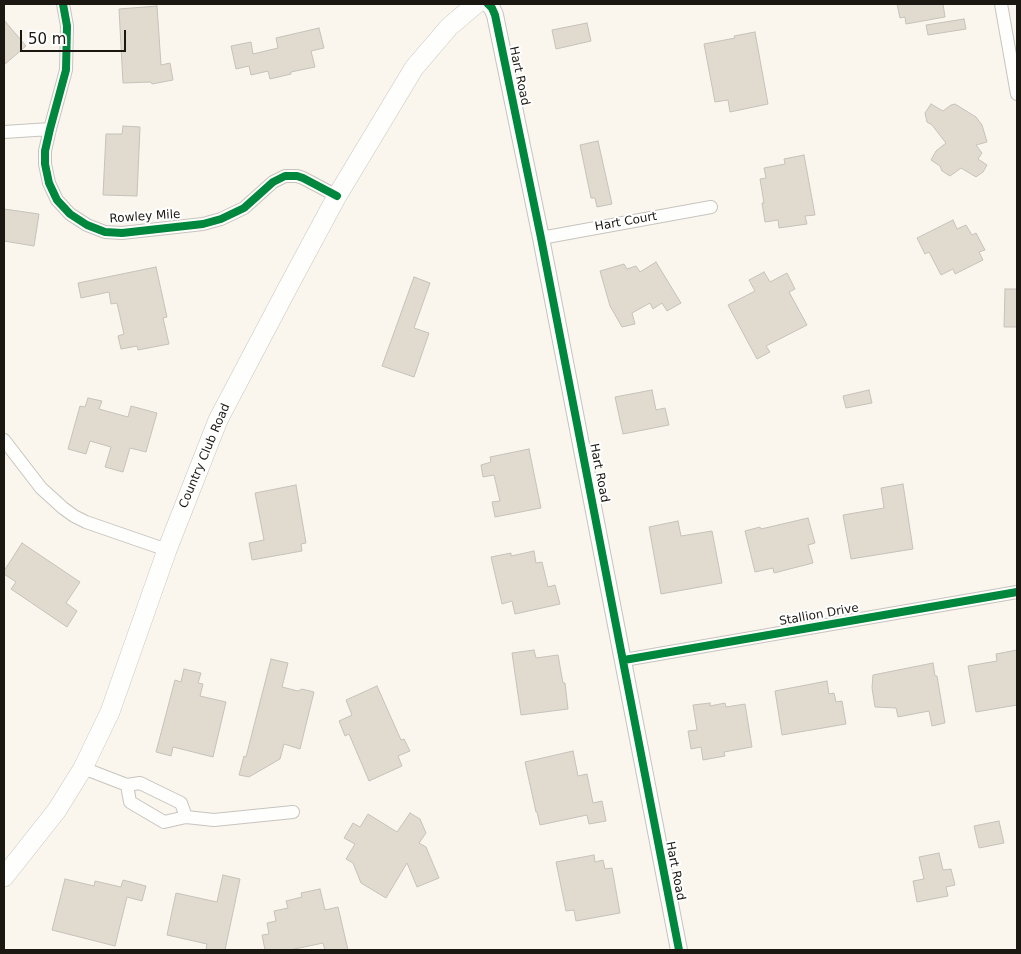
<!DOCTYPE html>
<style>
body{margin:0}
#map{position:relative;width:1021px;height:954px;overflow:hidden;background:#faf6ee;font-family:"DejaVu Sans",sans-serif}
canvas{display:block}
.frame{position:absolute;inset:0;border:5px solid #1b1812;pointer-events:none}
.scale{position:absolute;left:20px;top:30px;width:106px;height:22px;box-sizing:border-box;border:2px solid #1b1812;border-top:0;padding-left:6px;font-size:15px;line-height:18px;white-space:nowrap;color:#1b1812;-webkit-text-stroke:4px #fff;paint-order:stroke}
</style>
<div id="map">
<canvas width="1021" height="954"></canvas>
<div class="frame"></div>
<div class="scale">50 m</div>
</div>
<script>
const ctx = document.querySelector('canvas').getContext('2d');
ctx.lineJoin = 'round';
function paint(path, color) { ctx.fillStyle = color; ctx.fill(path, 'evenodd'); }
const toPath = rows => new Path2D(rows.map(r => 'M' + r).join(''));
function strokePath(path, color, width, dash) { ctx.strokeStyle = color; ctx.lineWidth = width; ctx.lineCap = dash ? 'butt' : 'round'; ctx.setLineDash(dash || []); ctx.stroke(path); }
function write(font, color, halo, rows, align = 'center') {
  ctx.font = font + ' "DejaVu Sans",sans-serif'; ctx.lineWidth = 4; ctx.setLineDash([]); ctx.textBaseline = 'middle'; ctx.strokeStyle = halo; ctx.fillStyle = color; for (const [text, x, y, turn = 0] of rows) {
    ctx.save(); ctx.translate(x, y); ctx.rotate((+turn || 0) * Math.PI / 180); ctx.textAlign = isNaN(turn) ? turn : align; if (halo) ctx.strokeText(text, 0, 0); ctx.fillText(text, 0, 0); ctx.restore();
  }
}
const building = toPath([
 [897,4,943,4,945,17,906,24,905,17,900,18,897,4],
 [157,6,161,65,170,63,173,80,152,84,151,82,123,83,119,9,157,6],
 [964,19,966,29,928,35,926,25,964,19],
 [4,20,26,46,4,65,4,20],
 [587,23,591,41,556,49,552,30,587,23],
 [319,28,324,48,311,51,315,67,291,72,291,74,270,79,268,71,251,75,249,66,236,69,231,46,251,42,253,54,278,48,276,38,319,28],
 [755,32,768,104,730,112,728,100,715,102,704,44,735,38,734,36,755,32],
 [931,104,943,111,951,105,955,104,976,117,982,125,987,142,976,145,982,153,978,159,987,165,983,172,976,177,961,168,950,176,942,171,940,166,931,160,936,151,946,143,932,125,927,122,925,113,931,104],
 [123,126,140,127,137,196,103,195,106,134,122,134,123,126],
 [598,141,612,204,597,207,595,198,591,198,580,145,598,141],
 [804,155,815,215,805,216,807,224,779,228,778,220,765,222,762,203,764,203,760,179,766,178,764,168,785,164,784,159,804,155],
 [4,209,39,214,34,246,4,241,4,209],
 [953,220,957,229,966,225,972,235,976,233,985,250,979,252,983,260,955,274,953,269,941,275,929,252,925,254,917,238,953,220],
 [656,262,681,303,667,311,662,303,653,309,650,303,632,313,635,324,622,327,610,306,600,271,624,264,627,269,636,266,640,272,656,262],
 [156,267,167,317,163,318,169,344,138,350,137,346,121,349,118,336,124,334,117,303,111,304,109,292,81,298,78,283,156,267],
 [764,272,770,282,787,273,795,289,789,292,807,325,766,346,770,352,757,359,728,305,755,291,749,280,764,272],
 [414,277,430,283,414,328,429,333,414,377,382,366,414,277],
 [1005,289,1017,289,1017,327,1004,327,1005,289],
 [652,390,656,410,665,408,669,425,623,434,615,397,652,390],
 [869,390,872,403,846,408,843,396,869,390],
 [88,398,102,401,99,409,128,417,131,406,157,413,146,452,130,448,123,472,105,467,111,447,90,441,86,454,68,449,80,406,85,407,88,398],
 [529,449,541,508,495,517,492,502,500,501,494,475,483,477,481,465,491,462,490,457,529,449],
 [903,484,913,549,851,559,843,515,884,508,881,488,903,484],
 [296,485,306,543,301,544,302,551,252,560,249,543,264,540,255,493,296,485],
 [808,518,815,543,808,545,813,563,774,573,773,568,755,572,745,531,760,527,761,529,808,518],
 [678,521,681,536,712,531,722,583,661,594,649,527,678,521],
 [22,543,80,582,66,603,77,611,67,627,11,589,16,582,4,574,4,571,22,543],
 [534,551,536,563,542,562,548,587,555,585,560,604,515,614,512,601,502,604,491,557,511,553,511,556,534,551],
 [534,650,536,658,558,655,563,683,565,683,568,709,521,715,512,653,534,650],
 [1017,650,1017,705,976,712,968,666,997,661,996,654,1017,650],
 [271,659,288,663,282,687,298,691,302,689,314,692,300,749,284,744,280,759,249,777,239,775,244,756,246,757,271,659],
 [933,663,935,676,937,676,945,723,932,726,929,711,898,717,896,708,875,707,872,688,873,675,933,663],
 [184,669,201,673,198,683,203,684,200,696,226,702,213,757,173,747,171,756,156,752,175,680,181,682,184,669],
 [827,681,829,694,834,693,836,702,842,701,846,724,782,735,775,691,827,681],
 [377,686,401,740,404,739,410,751,398,756,402,766,369,781,349,734,345,736,339,721,352,715,346,700,377,686],
 [710,703,710,706,725,703,726,707,745,704,752,747,724,752,725,756,703,760,701,747,691,749,688,731,697,730,693,705,710,703],
 [573,751,578,776,587,774,593,803,602,801,606,821,589,824,587,815,540,825,537,812,536,812,525,762,573,751],
 [410,813,420,819,426,833,419,843,426,847,439,878,417,887,407,863,386,898,361,883,353,863,346,859,355,844,344,838,353,823,360,827,368,814,397,832,410,813],
 [999,821,1004,843,979,848,974,826,999,821],
 [939,853,943,870,951,869,955,885,946,887,948,896,917,902,913,881,924,879,919,857,939,853],
 [594,855,595,862,603,860,605,869,612,868,620,913,576,921,574,910,566,911,556,862,594,855],
 [223,875,240,879,225,950,206,950,207,944,167,935,176,893,217,902,223,875],
 [65,879,94,886,95,881,121,887,123,880,146,886,142,901,127,897,115,946,52,930,65,879],
 [320,889,325,910,338,907,348,950,325,950,323,943,290,950,265,950,262,935,269,934,267,923,276,921,274,911,288,908,286,901,302,897,301,893,320,889]
]);
paint(building, '#e1dacf');
strokePath(building, '#c5c2bb', 1);
const minor = toPath([
 [63,4,67,26,66,70,50,129,45,151,45,164,49,183,57,200,70,214,87,225,105,232,122,233,203,224,221,219,244,208,273,182,285,176,297,176,303,178,337,196],
 [1001,4,1017,94],
 [4,132,50,129],
 [541,238,711,207],
 [4,440,41,488,63,508,74,516,86,522,167,550],
 [624,660,1017,592],
 [83,768,127,785,140,783,181,803,186,817],
 [127,785,130,802,164,822,186,817,214,820,293,812]
]);
const tertiary = toPath([
 [488,4,492,8,495,15,541,238,679,950]
]);
const secondary = toPath([
 [4,877,57,810,83,768,110,712,167,550,218,420,287,289,337,196,414,68,449,27,476,4]
]);
strokePath(minor, '#c7c4be', 14);
strokePath(tertiary, '#c7c4be', 18);
strokePath(secondary, '#c7c4be', 20);
strokePath(minor, '#fefefc', 12);
strokePath(tertiary, '#fefefc', 16);
strokePath(secondary, '#fefefc', 19);
strokePath(toPath([
 [63,4,67,26,66,70,50,129,45,151,45,164,49,183,57,200,70,214,87,225,105,232,122,233,203,224,221,219,244,208,273,182,285,176,297,176,303,178,337,196],
 [488,4,492,8,495,15,541,238,679,950],
 [624,660,1017,592]
]), '#00873e', 8);
write('12px', '#1b1812', '#fff', [
 ["Hart Road",519,76,78],
 ["Rowley Mile",145,217,-4],
 ["Hart Court",626,222,-10],
 ["Country Club Road",205,456,-67],
 ["Hart Road",599,473,79],
 ["Stallion Drive",819,615,-10],
 ["Hart Road",675,871,79]
]);
</script>
